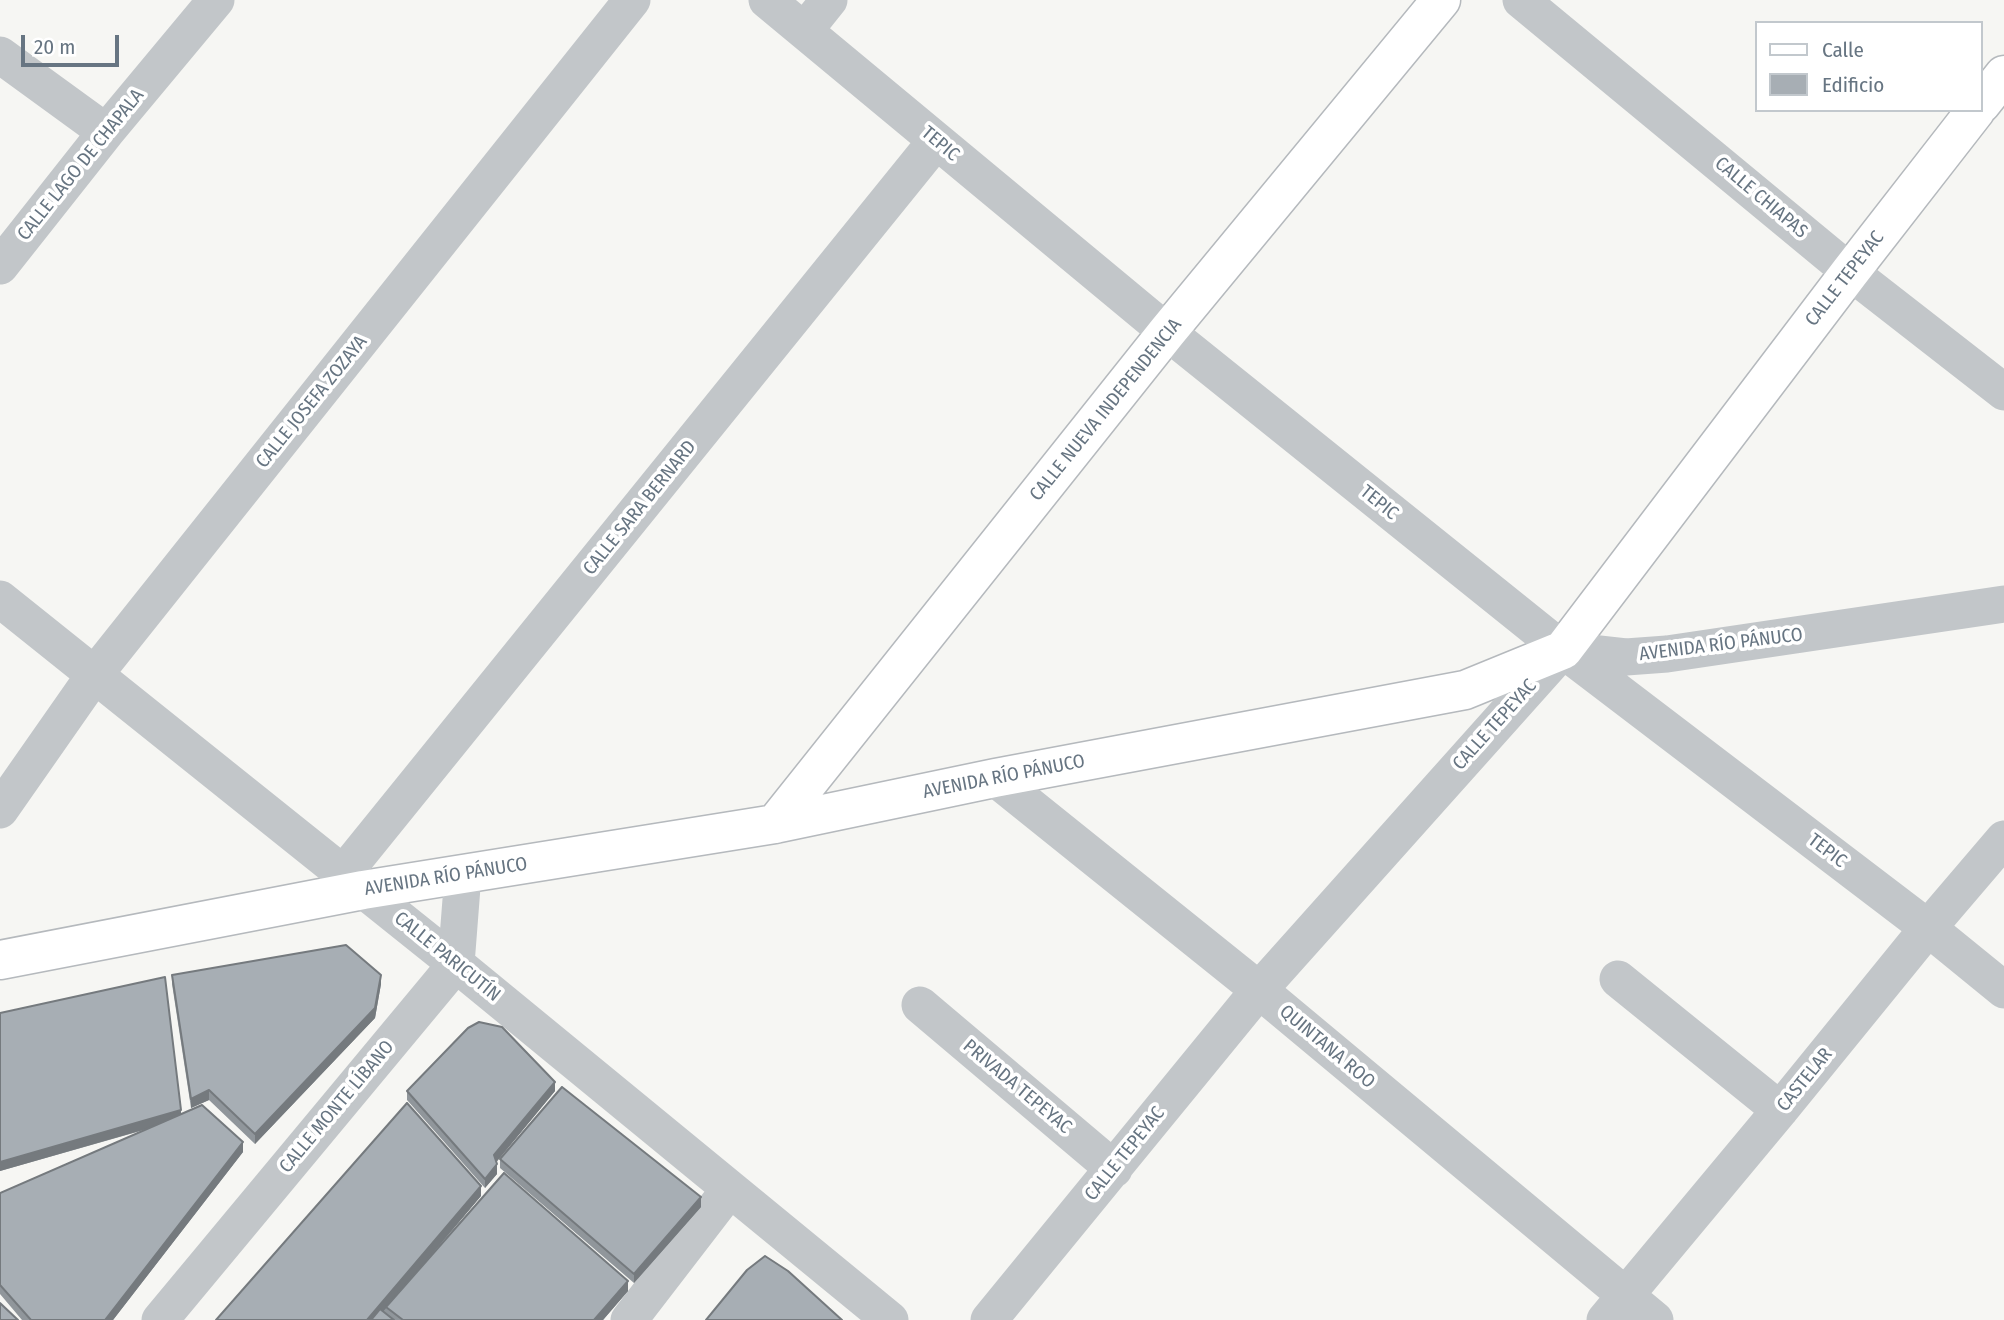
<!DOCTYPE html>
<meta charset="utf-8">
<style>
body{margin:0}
#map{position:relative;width:2004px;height:1320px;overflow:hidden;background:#f6f6f3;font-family:"Fira Sans Condensed",sans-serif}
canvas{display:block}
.legend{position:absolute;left:1755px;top:21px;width:228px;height:91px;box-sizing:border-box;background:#fff;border:2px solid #c2c8cd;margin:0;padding:9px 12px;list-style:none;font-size:21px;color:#677582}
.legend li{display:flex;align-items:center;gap:14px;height:35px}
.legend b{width:35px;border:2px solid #c2c8cd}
.scale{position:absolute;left:21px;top:35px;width:98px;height:32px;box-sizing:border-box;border:4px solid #677582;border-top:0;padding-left:9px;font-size:21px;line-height:24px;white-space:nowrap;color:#677582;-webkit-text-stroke:5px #fff;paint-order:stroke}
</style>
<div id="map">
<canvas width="2004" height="1320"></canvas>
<ul class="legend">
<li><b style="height:9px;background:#fff"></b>Calle</li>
<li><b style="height:19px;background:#a7aeb4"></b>Edificio</li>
</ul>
<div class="scale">20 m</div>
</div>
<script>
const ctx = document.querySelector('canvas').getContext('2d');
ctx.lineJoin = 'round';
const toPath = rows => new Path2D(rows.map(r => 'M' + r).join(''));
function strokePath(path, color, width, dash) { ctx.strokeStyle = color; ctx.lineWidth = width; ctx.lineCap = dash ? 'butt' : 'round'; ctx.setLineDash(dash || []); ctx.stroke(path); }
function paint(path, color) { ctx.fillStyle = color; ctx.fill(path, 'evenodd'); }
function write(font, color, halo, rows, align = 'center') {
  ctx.font = font + ' "Fira Sans Condensed",sans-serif'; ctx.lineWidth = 7; ctx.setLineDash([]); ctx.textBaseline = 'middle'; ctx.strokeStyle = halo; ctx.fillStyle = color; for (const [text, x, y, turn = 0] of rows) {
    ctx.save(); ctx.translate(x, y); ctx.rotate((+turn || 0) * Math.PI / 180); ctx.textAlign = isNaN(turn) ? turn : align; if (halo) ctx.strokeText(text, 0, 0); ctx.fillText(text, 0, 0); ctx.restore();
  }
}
const secondary = toPath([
 [1981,104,2004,75],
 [775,824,1167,332,1441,0],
 [0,960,363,890,775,824,995,778,1465,690,1563,650,1850,272,1976,110]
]);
strokePath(secondary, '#b5b9bd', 41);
strokePath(toPath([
 [767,0,1167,332,1563,650,1928,928,2004,990],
 [1521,0,1850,272,2004,392],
 [805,30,829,0],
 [0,55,106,132],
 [0,266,106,132,216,0],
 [0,599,456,964,890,1320],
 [995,778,1259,990,1655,1320],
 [0,810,95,674,632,0],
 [343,874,936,141],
 [1618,979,1780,1110],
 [920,1005,1114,1169],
 [160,1320,456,964,463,874],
 [629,1320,729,1190],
 [989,1320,1259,990,1563,650,1626,657,1667,654,2004,604],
 [1605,1320,1780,1110,1928,928,2004,839]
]), '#c2c6c9', 37);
strokePath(secondary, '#fff', 38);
paint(toPath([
 [172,975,381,984,375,1018,255,1144,209,1100,191,1108,172,984],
 [0,1013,181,1114,243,1152,113,1320,22,1320,0,1294,0,1193,144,1130,0,1171],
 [407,1091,555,1091,496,1162,497,1174,485,1188,407,1100],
 [500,1159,701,1207,634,1283,500,1168],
 [481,1196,411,1279,628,1291,603,1320,216,1320]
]), '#90969b');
paint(toPath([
 [381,975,381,984,375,1018,255,1144,255,1134],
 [555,1082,555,1091,494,1165,494,1155],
 [209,1090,209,1100,191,1108,191,1099],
 [181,1110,181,1119,0,1171,0,1162],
 [243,1142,243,1152,113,1320,105,1320],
 [497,1164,497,1174,485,1188,485,1179],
 [481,1186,481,1196,376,1320,367,1320],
 [701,1197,701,1207,634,1283,634,1274],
 [628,1281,628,1291,603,1320,594,1320]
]), '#757a7e');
const building = toPath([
 [346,945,381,975,375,1008,255,1134,209,1090,191,1099,172,975,346,945],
 [165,977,181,1110,0,1162,0,1013,165,977],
 [479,1022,502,1027,555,1082,494,1155,497,1164,485,1179,407,1091,468,1028,479,1022],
 [562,1087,701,1197,634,1274,500,1159,562,1087],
 [407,1103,481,1186,367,1320,216,1320,407,1103],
 [202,1105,243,1142,105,1320,31,1320,0,1285,0,1193,202,1105],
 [504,1173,628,1281,594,1320,403,1320,386,1307,504,1173],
 [765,1256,788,1271,842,1320,706,1320,747,1270,765,1256],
 [0,1303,18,1320,0,1320,0,1303],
 [380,1309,394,1320,371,1320,380,1309]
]);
paint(building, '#a7aeb4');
strokePath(building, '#757a7e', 2);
write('19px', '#677582', '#fff', [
 ["TEPIC",940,144,40],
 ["CALLE LAGO DE CHAPALA",81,165,-51],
 ["CALLE CHIAPAS",1761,198,40],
 ["CALLE TEPEYAC",1845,279,-52],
 ["CALLE JOSEFA ZOZAYA",312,402,-51],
 ["CALLE NUEVA INDEPENDENCIA",1106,410,-51],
 ["TEPIC",1379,503,39],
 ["CALLE SARA BERNARD",640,508,-51],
 ["AVENIDA RÍO PÁNUCO",1721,645,-7],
 ["CALLE TEPEYAC",1495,725,-48],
 ["AVENIDA RÍO PÁNUCO",1004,777,-11],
 ["TEPIC",1827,851,37],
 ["AVENIDA RÍO PÁNUCO",446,877,-9],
 ["CALLE PARICUTÍN",447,957,39],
 ["QUINTANA ROO",1327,1047,40],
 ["CASTELAR",1805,1080,-51],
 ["PRIVADA TEPEYAC",1017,1087,40],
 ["CALLE MONTE LÍBANO",337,1107,-50],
 ["CALLE TEPEYAC",1125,1154,-51]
]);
</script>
